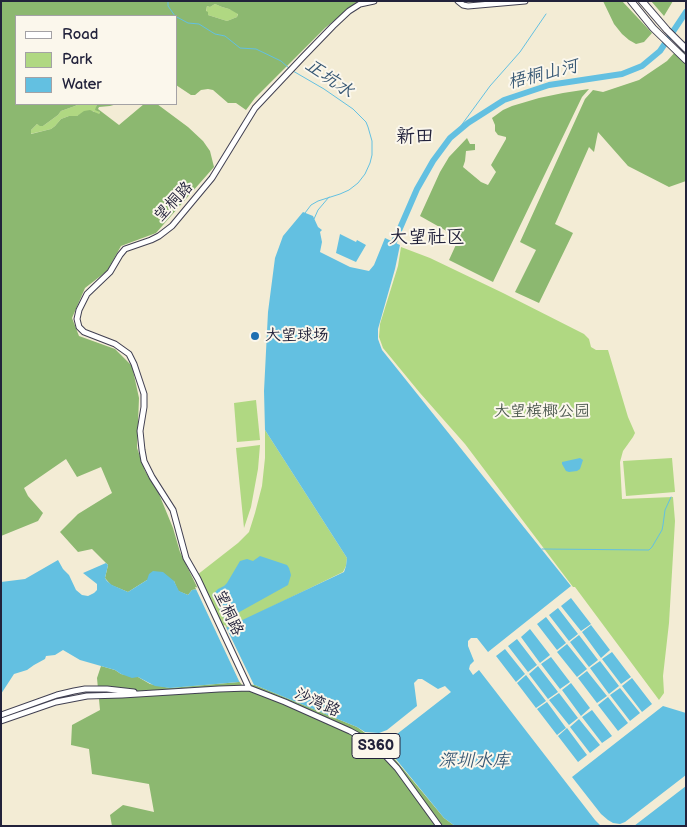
<!DOCTYPE html>
<meta charset="utf-8">
<style>
body{margin:0}
#map{position:relative;width:687px;height:827px;overflow:hidden;background:#f3ecd5;font-family:"Balsamiq Sans",sans-serif}
canvas{display:block}
.frame{position:absolute;inset:0;border:2px solid #22223b;pointer-events:none}
.legend{position:absolute;left:15px;top:15px;width:162px;height:90px;box-sizing:border-box;background:#fbf7ec;border:1px solid #a4a2a5;margin:0;padding:6px 9px;list-style:none;font-size:15px;color:#22223b}
.legend li{display:flex;align-items:center;gap:10px;height:25px}
.legend b{width:25px;border:1px solid #a4a2a5}
</style>
<div id="map">
<canvas width="687" height="827"></canvas>
<div class="frame"></div>
<ul class="legend">
<li><b style="height:6px;background:#fff"></b>Road</li>
<li><b style="height:14px;background:#b0d882"></b>Park</li>
<li><b style="height:14px;background:#63c0e1"></b>Water</li>
</ul>
</div>
<script>
const ctx = document.querySelector('canvas').getContext('2d');
ctx.lineJoin = 'round';
function paint(path, color) { ctx.fillStyle = color; ctx.fill(path, 'evenodd'); }
const toPath = rows => new Path2D(rows.map(r => 'M' + r).join(''));
function strokePath(path, color, width, dash) { ctx.strokeStyle = color; ctx.lineWidth = width; ctx.lineCap = dash ? 'butt' : 'round'; ctx.setLineDash(dash || []); ctx.stroke(path); }
function write(font, color, halo, rows, align = 'center') {
  ctx.font = font + ' "Balsamiq Sans","LXGW WenKai TC",sans-serif'; ctx.lineWidth = 4; ctx.setLineDash([]); ctx.textBaseline = 'middle'; ctx.strokeStyle = halo; ctx.fillStyle = color; for (const [text, x, y, turn = 0] of rows) {
    ctx.save(); ctx.translate(x, y); ctx.rotate((+turn || 0) * Math.PI / 180); ctx.textAlign = isNaN(turn) ? turn : align; if (halo) ctx.strokeText(text, 0, 0); ctx.fillText(text, 0, 0); ctx.restore();
  }
}
paint(toPath([
 [215,4,222,7,229,9,238,13,237,17,227,21,208,15,208,12,206,12,207,6,210,7],
 [79,104,97,104,96,107,100,112,99,114,97,114,93,111,87,111,77,116,69,116,61,119,55,126,51,129,30,134,31,130,37,124,43,126,58,115,61,111,75,106],
 [401,247,430,258,503,293,584,334,589,339,591,347,596,350,608,350,628,417,635,433,633,437,623,451,620,462,622,499,673,497,675,521,669,623,663,676,664,693,659,700,575,587,573,587,465,444,420,393,383,348,379,337,380,324,398,266],
 [256,400,260,440,237,442,234,403],
 [265,430,347,558,346,566,343,572,218,633,197,575,238,543,249,532,255,513,262,486,265,458],
 [260,445,258,469,251,507,244,528,236,448],
 [672,458,675,492,626,496,623,461]
]), '#b0d882');
paint(toPath([
 [1,1,358,1,325,28,255,98,246,110,236,103,228,103,213,90,208,89,201,90,195,95,191,95,176,85,176,16,16,16,16,104,79,104,75,106,61,111,58,115,43,126,40,126,37,124,31,130,31,134,51,129,55,126,61,119,69,116,77,116,84,111,90,110,99,114,100,112,95,110,97,104,117,104,110,106,99,107,98,109,119,125,144,104,157,104,188,127,203,141,210,151,214,167,156,233,121,246,107,271,85,288,72,318,79,336,115,349,132,366,139,398,137,448,145,471,159,494,173,528,180,552,198,589,192,590,188,595,178,591,174,581,147,580,128,592,111,585,105,578,108,565,92,549,78,552,60,532,78,514,112,493,101,467,77,477,66,459,24,488,28,496,43,513,38,521,1,536],
 [215,4,222,7,229,9,238,14,237,17,227,21,208,15,208,12,206,11,207,6,210,7],
 [603,1,622,1,652,33,644,42,636,44,629,40,622,34,614,24],
 [651,1,673,1,664,16],
 [686,40,686,181,669,187,628,166,598,132,594,152,589,147,555,224,573,233,539,303,515,292,536,250,520,242,585,99,593,90,603,92,639,80,667,61],
 [589,89,582,97,493,282,449,260,459,238,420,216,440,172,449,157,467,138,470,144,475,144,475,150,466,151,465,161,463,167,481,182,488,185,496,172,491,165,506,139,506,137,498,135,495,131,495,125,492,118,503,110,512,106,539,98,563,93],
 [101,666,115,670,121,674,138,677,150,684,170,688,239,682,255,685,357,727,384,747,388,752,394,758,444,818,455,826,112,826,110,815,123,805,154,812,149,784,92,774,89,749,71,745,72,725,100,710,97,678]
]), '#8cb870');
paint(toPath([
 [303,212,313,216,318,227,322,230,320,232,322,242,320,252,350,267,369,271,374,265,385,238,400,245,395,269,378,329,378,339,382,350,571,586,488,652,477,638,471,638,468,641,468,646,474,661,470,665,469,669,473,675,479,670,595,820,601,826,455,826,444,818,386,747,386,745,388,741,451,692,445,686,438,689,422,679,418,679,414,683,417,706,387,730,379,733,365,732,357,727,255,685,239,682,170,688,155,686,138,677,132,678,121,674,115,670,80,660,63,650,55,655,46,656,45,659,34,665,27,670,14,674,1,694,1,582,25,579,58,560,63,569,69,575,76,590,82,595,88,596,94,593,97,590,97,584,83,573,106,563,108,565,105,578,107,581,112,585,128,592,147,580,149,574,153,571,163,572,174,581,179,591,188,595,192,590,198,589,219,631,344,572,346,566,347,558,265,430,264,391,268,312,275,258,283,236],
 [340,234,356,242,357,240,366,245,356,262,336,253],
 [580,458,583,460,580,469,577,471,569,472,566,471,562,464,562,462],
 [260,556,287,565,289,568,291,575,288,585,225,620,212,595,218,589,224,586,227,583,240,561,247,559,253,561],
 [571,598,591,624,581,631,561,606],
 [558,608,578,634,569,641,549,615],
 [546,617,566,643,557,650,537,624],
 [591,625,610,650,601,658,582,632],
 [530,629,550,655,540,663,521,637],
 [579,635,598,660,589,667,570,642],
 [517,639,537,665,528,672,508,646],
 [567,644,587,669,577,677,557,652],
 [505,649,525,674,516,682,496,656],
 [612,652,631,677,621,684,602,659],
 [551,657,570,682,560,689,541,664],
 [600,661,619,686,609,694,590,668],
 [538,666,558,692,548,699,529,674],
 [587,671,607,696,597,703,578,678],
 [526,675,546,701,536,708,517,683],
 [632,678,652,704,642,712,622,686],
 [571,683,590,708,581,716,562,690],
 [620,688,640,713,630,721,610,695],
 [559,693,578,718,569,725,549,700],
 [608,697,628,723,618,731,598,705],
 [547,702,566,728,557,735,537,709],
 [663,706,686,713,686,775,625,822,620,824,613,823,608,820,601,814,572,777],
 [592,710,612,736,602,743,582,717],
 [579,719,600,745,590,753,570,727],
 [567,728,587,755,578,762,558,736],
 [686,786,686,826,634,826]
]), '#63c0e1');
paint(toPath([
 [195,587,200,588,219,628,225,625,254,685,244,683,245,686,242,685,239,681]
]), '#f3ecd5');
strokePath(toPath([
 [168,1,168,6,175,16,188,23,199,24,215,34,225,36,240,48,256,49,281,61,290,69],
 [293,71,324,89,353,109,366,122,368,127,372,141,372,155,370,163,365,174,358,183,349,190,340,194,318,201,311,205,305,213],
 [455,134,490,86,520,52,546,14],
 [314,219,318,210,329,197],
 [542,549,649,550,652,547,662,530,663,525,665,510,671,497]
]), '#63c0e1', 1);
strokePath(toPath([
 [394,242,417,189,433,161,450,138,468,123,504,100,549,85,622,74,642,66,660,51,686,12]
]), '#63c0e1', 6);
const major = toPath([
 [458,1,463,5,468,6,525,1],
 [249,688,198,579,186,558,173,510,152,477,144,461,142,450,140,431,144,407,144,394,134,364,129,354,115,344,84,332,79,327,77,319,79,310,87,294,110,272,120,255,125,249,151,240,159,236,172,226,212,178,255,108,302,58,333,26,349,11,360,4,374,1],
 [1,715,57,695,74,691,85,689,107,689,134,692],
 [1,721,56,702,87,696,122,695,219,689,249,688,285,702,350,731,370,742,381,751,397,768,439,826]
]);
const highway = toPath([
 [631,1,653,28,686,60],
 [642,1,667,30,686,49]
]);
strokePath(major, '#414052', 7);
strokePath(highway, '#414052', 8);
strokePath(major, '#fff', 5);
strokePath(highway, '#fff', 6);
for (const [x, y, r, color] of [
 [255,336,5,"#1f6fb2"]
]) { const dot = new Path2D(); dot.arc(x, y, r, 0, 2 * Math.PI); ctx.fillStyle = color; ctx.fill(dot); strokePath(dot, '#fbf7ec', 2); }
for (const [x, y, w] of [
 [376,746,48]
]) { const box = new Path2D(); box.roundRect(x - w / 2, y - 12.5, w, 25, 4); ctx.fillStyle = '#fbf7ec'; ctx.fill(box); strokePath(box, '#22223b', 1); }
write('bold 15px', '#22223b', null, [
 ["S360",376,746]
]);
write('16px', '#22223b', '#fbf7ec', [
 ["望桐路",174,202,-47],
 ["望桐路",228,613,65],
 ["沙湾路",317,703,24]
]);
write('16px', '#22223b', '#fbf7ec', [
 ["大望球场",265,336]
], 'left');
write('16px', '#4d5950', '#fbf7ec', [
 ["大望槟榔公园",542,412]
]);
write('italic 18px', '#395975', '#fbf7ec', [
 ["梧桐山河",543,75,-14],
 ["正坑水",329,79,35],
 ["深圳水库",474,761]
]);
write('19px', '#22223b', '#fbf7ec', [
 ["新田",415,137],
 ["大望社区",427,238]
]);
</script>
